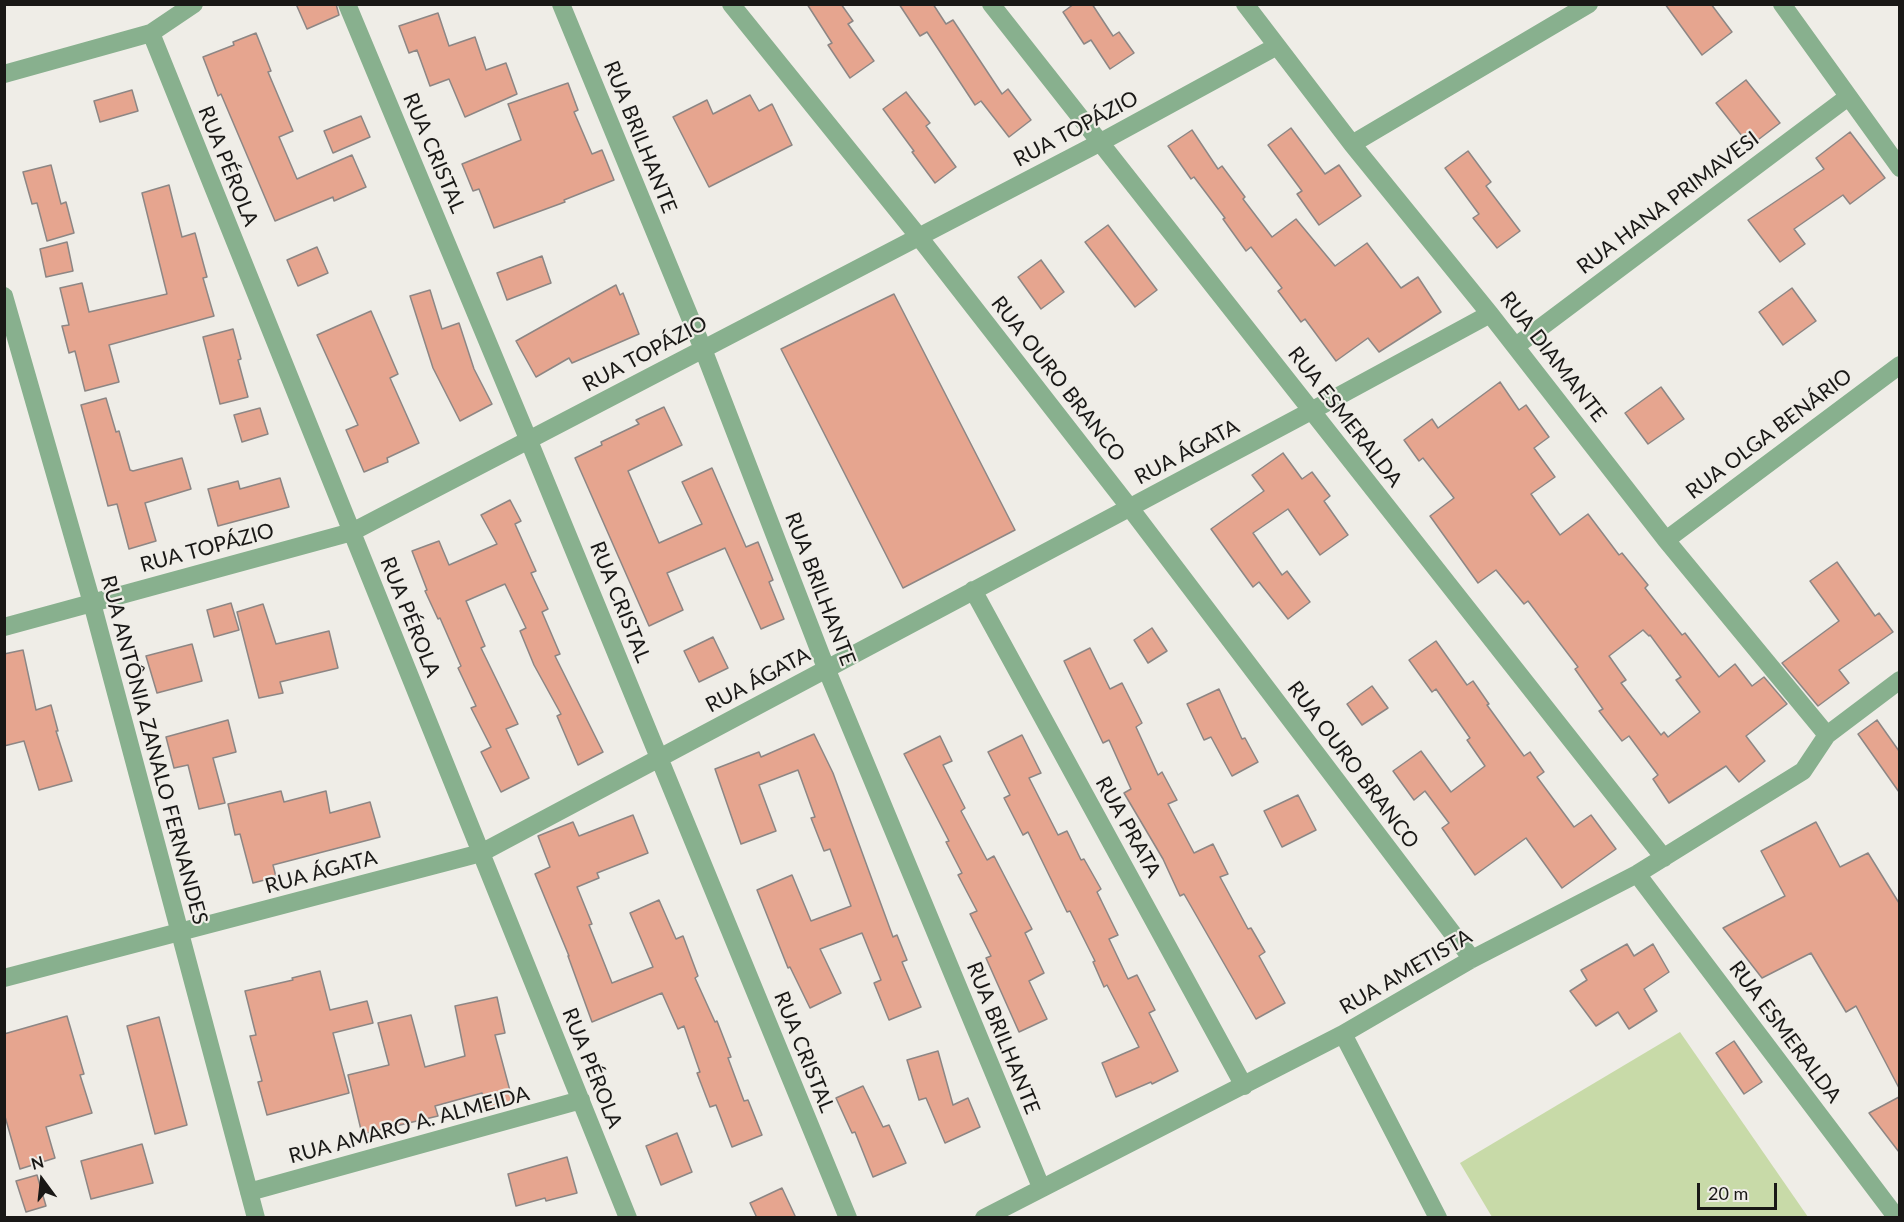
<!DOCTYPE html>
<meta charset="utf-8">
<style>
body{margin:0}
#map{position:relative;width:1904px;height:1222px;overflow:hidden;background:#efede7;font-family:Lato,sans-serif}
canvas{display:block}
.frame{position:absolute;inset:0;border:6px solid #191816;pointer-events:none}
.north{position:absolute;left:12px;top:1150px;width:60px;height:60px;-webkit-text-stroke:4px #efede7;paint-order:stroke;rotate:345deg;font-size:16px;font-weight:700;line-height:24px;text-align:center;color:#191816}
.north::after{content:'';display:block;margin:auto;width:21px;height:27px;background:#191816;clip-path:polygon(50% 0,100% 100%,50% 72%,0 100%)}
.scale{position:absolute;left:1697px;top:1183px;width:80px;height:27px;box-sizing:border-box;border:3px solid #191816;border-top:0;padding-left:8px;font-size:18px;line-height:21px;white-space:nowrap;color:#191816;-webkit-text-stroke:4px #efede7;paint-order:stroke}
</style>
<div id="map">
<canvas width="1904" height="1222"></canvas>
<div class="frame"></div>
<div class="north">N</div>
<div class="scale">20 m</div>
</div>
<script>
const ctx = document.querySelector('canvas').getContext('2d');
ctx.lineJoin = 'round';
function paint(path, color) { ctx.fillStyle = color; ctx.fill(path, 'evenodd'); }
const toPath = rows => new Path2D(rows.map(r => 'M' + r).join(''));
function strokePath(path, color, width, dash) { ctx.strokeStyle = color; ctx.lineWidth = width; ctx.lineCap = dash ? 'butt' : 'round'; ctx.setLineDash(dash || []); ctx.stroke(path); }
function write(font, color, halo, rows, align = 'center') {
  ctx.font = font + ' Lato,sans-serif'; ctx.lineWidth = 4.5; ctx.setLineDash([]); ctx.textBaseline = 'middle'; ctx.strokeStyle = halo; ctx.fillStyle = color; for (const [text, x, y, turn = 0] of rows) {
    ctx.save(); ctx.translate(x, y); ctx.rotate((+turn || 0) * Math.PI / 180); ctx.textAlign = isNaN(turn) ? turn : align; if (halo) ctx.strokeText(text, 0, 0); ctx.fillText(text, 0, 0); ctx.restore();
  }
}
paint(toPath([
 [1680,1032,1808,1217,1492,1217,1460,1163]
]), '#c8daa8');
const building = toPath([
 [296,4,336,4,339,15,307,29,296,4],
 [807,4,841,4,853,21,848,24,874,61,850,78,828,45,832,43,807,4],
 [899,4,933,4,946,24,953,20,1002,94,1008,89,1031,120,1009,137,981,101,975,105,927,32,920,36,899,4],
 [1074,4,1092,4,1113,36,1119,32,1134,53,1110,69,1091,40,1084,44,1063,12,1074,4],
 [1665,4,1711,4,1732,32,1702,55,1665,4],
 [438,13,449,46,475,37,486,70,506,63,517,94,465,117,449,79,430,86,417,50,409,53,399,26,438,13],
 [256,33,271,71,268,72,293,131,279,137,297,179,352,155,366,187,334,201,333,197,275,221,221,94,218,96,203,57,234,45,233,42,256,33],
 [1746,80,1780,123,1750,146,1716,103,1746,80],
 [568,83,578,110,574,112,592,154,602,150,614,180,564,200,565,202,494,228,479,189,473,191,462,164,521,140,508,104,568,83],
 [132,90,138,111,100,122,94,101,132,90],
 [906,92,930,123,926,126,956,167,935,183,912,152,914,151,883,109,906,92],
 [750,95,759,111,772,104,792,145,709,187,673,117,707,100,713,114,750,95],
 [361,116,370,137,333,153,324,131,361,116],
 [1291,128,1325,174,1339,165,1361,196,1319,225,1297,194,1302,191,1268,145,1291,128],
 [1192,130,1218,169,1222,166,1245,197,1243,199,1272,237,1296,219,1335,266,1367,243,1401,288,1418,277,1441,312,1379,352,1368,338,1336,361,1305,319,1301,322,1278,291,1282,288,1251,247,1246,251,1223,219,1225,218,1194,177,1191,179,1168,146,1192,130],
 [1850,132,1885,178,1850,204,1843,195,1794,229,1805,244,1780,262,1748,220,1824,169,1816,158,1850,132],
 [1468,151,1491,182,1486,186,1520,231,1497,248,1473,218,1479,214,1445,168,1468,151],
 [51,165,61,204,66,202,74,233,47,241,37,203,32,204,23,172,51,165],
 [169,185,182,237,195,233,207,277,203,278,214,316,109,345,119,382,85,391,75,351,69,353,62,326,69,325,60,288,82,283,89,312,167,294,142,193,169,185],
 [1108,225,1157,290,1135,307,1085,242,1108,225],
 [67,242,73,271,46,277,40,249,67,242],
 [317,247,328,273,298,286,287,260,317,247],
 [542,256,551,283,507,300,497,273,542,256],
 [1041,260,1064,292,1041,309,1018,277,1041,260],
 [616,285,620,295,623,293,639,334,572,363,569,358,536,377,516,341,616,285],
 [1792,288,1816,321,1783,345,1759,312,1792,288],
 [430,290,442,329,459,323,474,369,492,404,460,421,433,368,410,296,430,290],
 [894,294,1015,530,903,588,781,349,894,294],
 [371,311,398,374,390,378,419,443,387,458,388,462,364,472,346,430,358,425,317,335,371,311],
 [233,329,241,359,238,360,248,397,220,404,203,337,233,329],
 [1500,382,1519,410,1526,405,1549,437,1534,448,1555,477,1531,494,1560,535,1588,514,1619,555,1622,553,1648,585,1645,588,1682,635,1685,633,1719,677,1735,664,1752,686,1764,677,1787,704,1746,736,1765,761,1739,782,1726,766,1669,803,1653,779,1658,775,1629,736,1622,741,1599,711,1603,709,1575,669,1578,667,1528,601,1524,604,1496,570,1478,583,1430,516,1454,498,1423,458,1419,461,1404,440,1432,419,1438,428,1500,382],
 [1643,630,1649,636,1650,635,1681,677,1676,680,1700,712,1668,737,1664,732,1661,735,1621,683,1626,680,1609,656,1643,630],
 [1661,387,1684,419,1648,444,1625,413,1661,387],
 [106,398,116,432,119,431,130,470,133,471,182,458,191,489,145,503,156,541,129,549,117,504,108,506,81,405,106,398],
 [664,407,682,445,628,471,659,543,702,524,682,482,712,468,746,547,758,542,773,580,769,582,784,619,761,629,725,548,667,573,683,610,649,626,575,458,602,445,601,442,639,424,636,420,664,407],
 [260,408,268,434,242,442,234,415,260,408],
 [1283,453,1302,479,1312,472,1330,496,1324,501,1348,535,1320,555,1288,509,1253,533,1282,575,1287,571,1310,602,1288,619,1259,582,1253,587,1211,529,1264,491,1252,475,1283,453],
 [280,478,289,507,218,526,208,489,238,481,240,489,280,478],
 [510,500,521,521,515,524,536,571,531,573,548,609,542,612,560,654,555,656,603,752,578,765,557,716,561,714,534,665,520,631,526,628,505,584,466,601,485,646,481,648,518,724,506,729,529,778,501,792,481,752,491,747,471,708,476,706,458,668,461,666,440,618,438,619,425,591,427,590,412,551,439,541,449,565,497,544,481,515,510,500],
 [1837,562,1875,616,1879,613,1893,632,1839,670,1849,683,1818,706,1782,663,1839,621,1810,581,1837,562],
 [231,603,239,630,214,637,207,610,231,603],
 [263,604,276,644,329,631,338,668,280,682,283,693,259,698,237,612,263,604],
 [1152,628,1167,651,1148,663,1134,640,1152,628],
 [713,637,728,668,699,682,684,651,713,637],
 [1436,641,1467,685,1473,681,1489,704,1487,705,1524,756,1530,752,1544,772,1537,777,1574,827,1591,815,1616,849,1562,888,1526,838,1475,875,1442,828,1449,823,1425,791,1414,800,1393,771,1421,751,1451,792,1485,766,1467,740,1470,738,1436,689,1432,692,1409,660,1436,641],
 [192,644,202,681,157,693,146,656,192,644],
 [1090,648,1110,689,1122,683,1142,723,1136,727,1158,775,1162,772,1177,800,1168,804,1194,853,1213,844,1228,874,1220,877,1248,929,1251,928,1265,952,1259,956,1285,1003,1256,1019,1184,894,1180,896,1163,859,1124,793,1131,789,1109,740,1103,743,1064,661,1090,648],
 [23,650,36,710,51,705,58,731,56,731,72,781,39,790,24,741,4,746,4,654,23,650],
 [1372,686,1388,708,1362,725,1347,704,1372,686],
 [1219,689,1242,739,1245,738,1258,762,1232,776,1211,737,1204,740,1187,704,1219,689],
 [228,720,236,752,213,758,225,803,199,809,188,765,174,768,166,737,228,720],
 [1877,720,1899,751,1899,792,1858,734,1877,720],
 [814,734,833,773,893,937,897,935,907,960,902,962,921,1007,889,1020,874,983,881,980,862,933,820,949,841,993,810,1008,790,967,788,968,757,890,792,875,811,921,851,906,830,849,824,851,811,818,815,817,798,770,759,785,776,831,741,844,715,769,759,752,761,757,814,734],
 [1022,735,1041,773,1029,778,1058,835,1067,831,1081,860,1084,859,1101,889,1097,892,1118,935,1109,939,1128,979,1137,975,1155,1010,1149,1013,1178,1071,1152,1084,1151,1082,1116,1097,1102,1063,1139,1047,1107,985,1104,987,1093,962,1095,961,1070,911,1067,912,1028,832,1023,835,1004,798,1010,795,988,752,1022,735],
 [940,736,952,761,943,765,965,808,961,811,987,860,994,856,1032,929,1025,933,1044,973,1029,981,1047,1019,1019,1032,986,958,991,956,970,914,977,911,958,875,962,873,946,842,949,841,904,754,940,736],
 [281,791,284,802,326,791,330,813,370,802,380,837,273,865,276,877,253,883,240,834,235,835,228,804,281,791],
 [1298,795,1316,830,1282,847,1264,811,1298,795],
 [633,815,648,853,597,873,599,878,577,887,592,924,589,925,612,983,653,967,630,913,659,900,676,939,683,936,698,976,695,978,715,1022,717,1021,731,1057,728,1058,744,1101,748,1100,762,1135,732,1147,716,1105,710,1107,697,1073,700,1072,684,1026,678,1029,662,993,592,1022,568,956,569,956,535,874,550,867,538,836,573,822,579,836,633,815],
 [1816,822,1840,867,1868,853,1899,903,1899,1088,1856,1006,1846,1012,1811,953,1762,978,1723,928,1785,896,1761,851,1816,822],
 [1627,944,1634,956,1653,944,1669,972,1644,989,1657,1011,1629,1029,1618,1012,1596,1026,1570,991,1587,980,1581,970,1627,944],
 [320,971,330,1010,367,1001,373,1023,333,1033,349,1093,267,1115,258,1082,262,1081,250,1036,256,1035,245,991,293,980,292,978,320,971],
 [497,997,505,1033,495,1035,513,1102,486,1109,482,1093,435,1106,438,1116,362,1134,348,1075,389,1065,378,1023,411,1015,425,1067,465,1056,455,1006,497,997],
 [67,1016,84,1074,80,1075,92,1113,46,1127,55,1158,20,1169,4,1113,4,1034,67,1016],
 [159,1017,187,1125,155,1134,127,1026,159,1017],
 [1734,1041,1762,1082,1744,1094,1716,1053,1734,1041],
 [938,1051,953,1105,968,1098,980,1127,945,1143,926,1098,919,1100,907,1060,938,1051],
 [863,1086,883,1127,889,1125,906,1163,873,1177,855,1132,852,1133,836,1098,863,1086],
 [1899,1097,1899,1152,1869,1113,1899,1097],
 [677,1133,692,1172,661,1185,646,1146,677,1133],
 [142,1144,153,1183,91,1199,81,1161,142,1144],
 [567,1157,577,1193,546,1201,545,1198,516,1206,508,1174,567,1157],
 [37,1175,46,1206,26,1212,16,1181,37,1175],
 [782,1188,796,1218,757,1218,750,1203,782,1188]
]);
paint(building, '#e6a58f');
strokePath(building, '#8d8684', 1.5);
strokePath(toPath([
 [347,4,529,441,848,1218],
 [561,4,703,349,826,668,1041,1187],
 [731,4,919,237,1130,508,1472,959],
 [991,4,1664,858],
 [1245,4,1352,144,1490,314,1666,540,1827,735],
 [1782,4,1900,168],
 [151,33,628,1218],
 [4,74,151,33,194,4],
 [1352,144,1589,4],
 [4,296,92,603,256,1218],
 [1516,346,1848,97],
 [1666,540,1900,365],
 [973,590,1244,1086],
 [4,627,352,532,1101,142,1277,46],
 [1637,874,1897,1218],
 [4,978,481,853,1311,411,1490,314],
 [1343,1034,1438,1218],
 [249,1192,581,1100],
 [984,1218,1343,1034,1472,959,1637,874,1803,771,1827,735,1900,680]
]), '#88b08e', 18);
write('21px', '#191816', '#efede7', [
 ["RUA TOPÁZIO",1076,129,-28],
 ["RUA BRILHANTE",640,137,68],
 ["RUA CRISTAL",434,153,67],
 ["RUA PÉROLA",228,166,68],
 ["RUA HANA PRIMAVESI",1668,203,-37],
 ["RUA TOPÁZIO",645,354,-28],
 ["RUA DIAMANTE",1553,357,52],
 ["RUA OURO BRANCO",1058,379,52],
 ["RUA ESMERALDA",1345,417,52],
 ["RUA OLGA BENÁRIO",1769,434,-37],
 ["RUA ÁGATA",1187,452,-28],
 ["RUA TOPÁZIO",207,548,-15],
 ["RUA BRILHANTE",820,589,69],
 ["RUA CRISTAL",620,602,68],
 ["RUA PÉROLA",410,617,68],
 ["RUA ÁGATA",758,680,-28],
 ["RUA ANTÔNIA ZANALO FERNANDES",154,750,75],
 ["RUA OURO BRANCO",1353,765,53],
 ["RUA PRATA",1128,827,61],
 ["RUA ÁGATA",321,872,-15],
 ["RUA AMETISTA",1406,972,-30],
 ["RUA ESMERALDA",1785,1032,53],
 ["RUA BRILHANTE",1003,1038,68],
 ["RUA CRISTAL",804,1052,68],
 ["RUA PÉROLA",592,1068,68],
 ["RUA AMARO A. ALMEIDA",409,1125,-15]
]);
</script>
